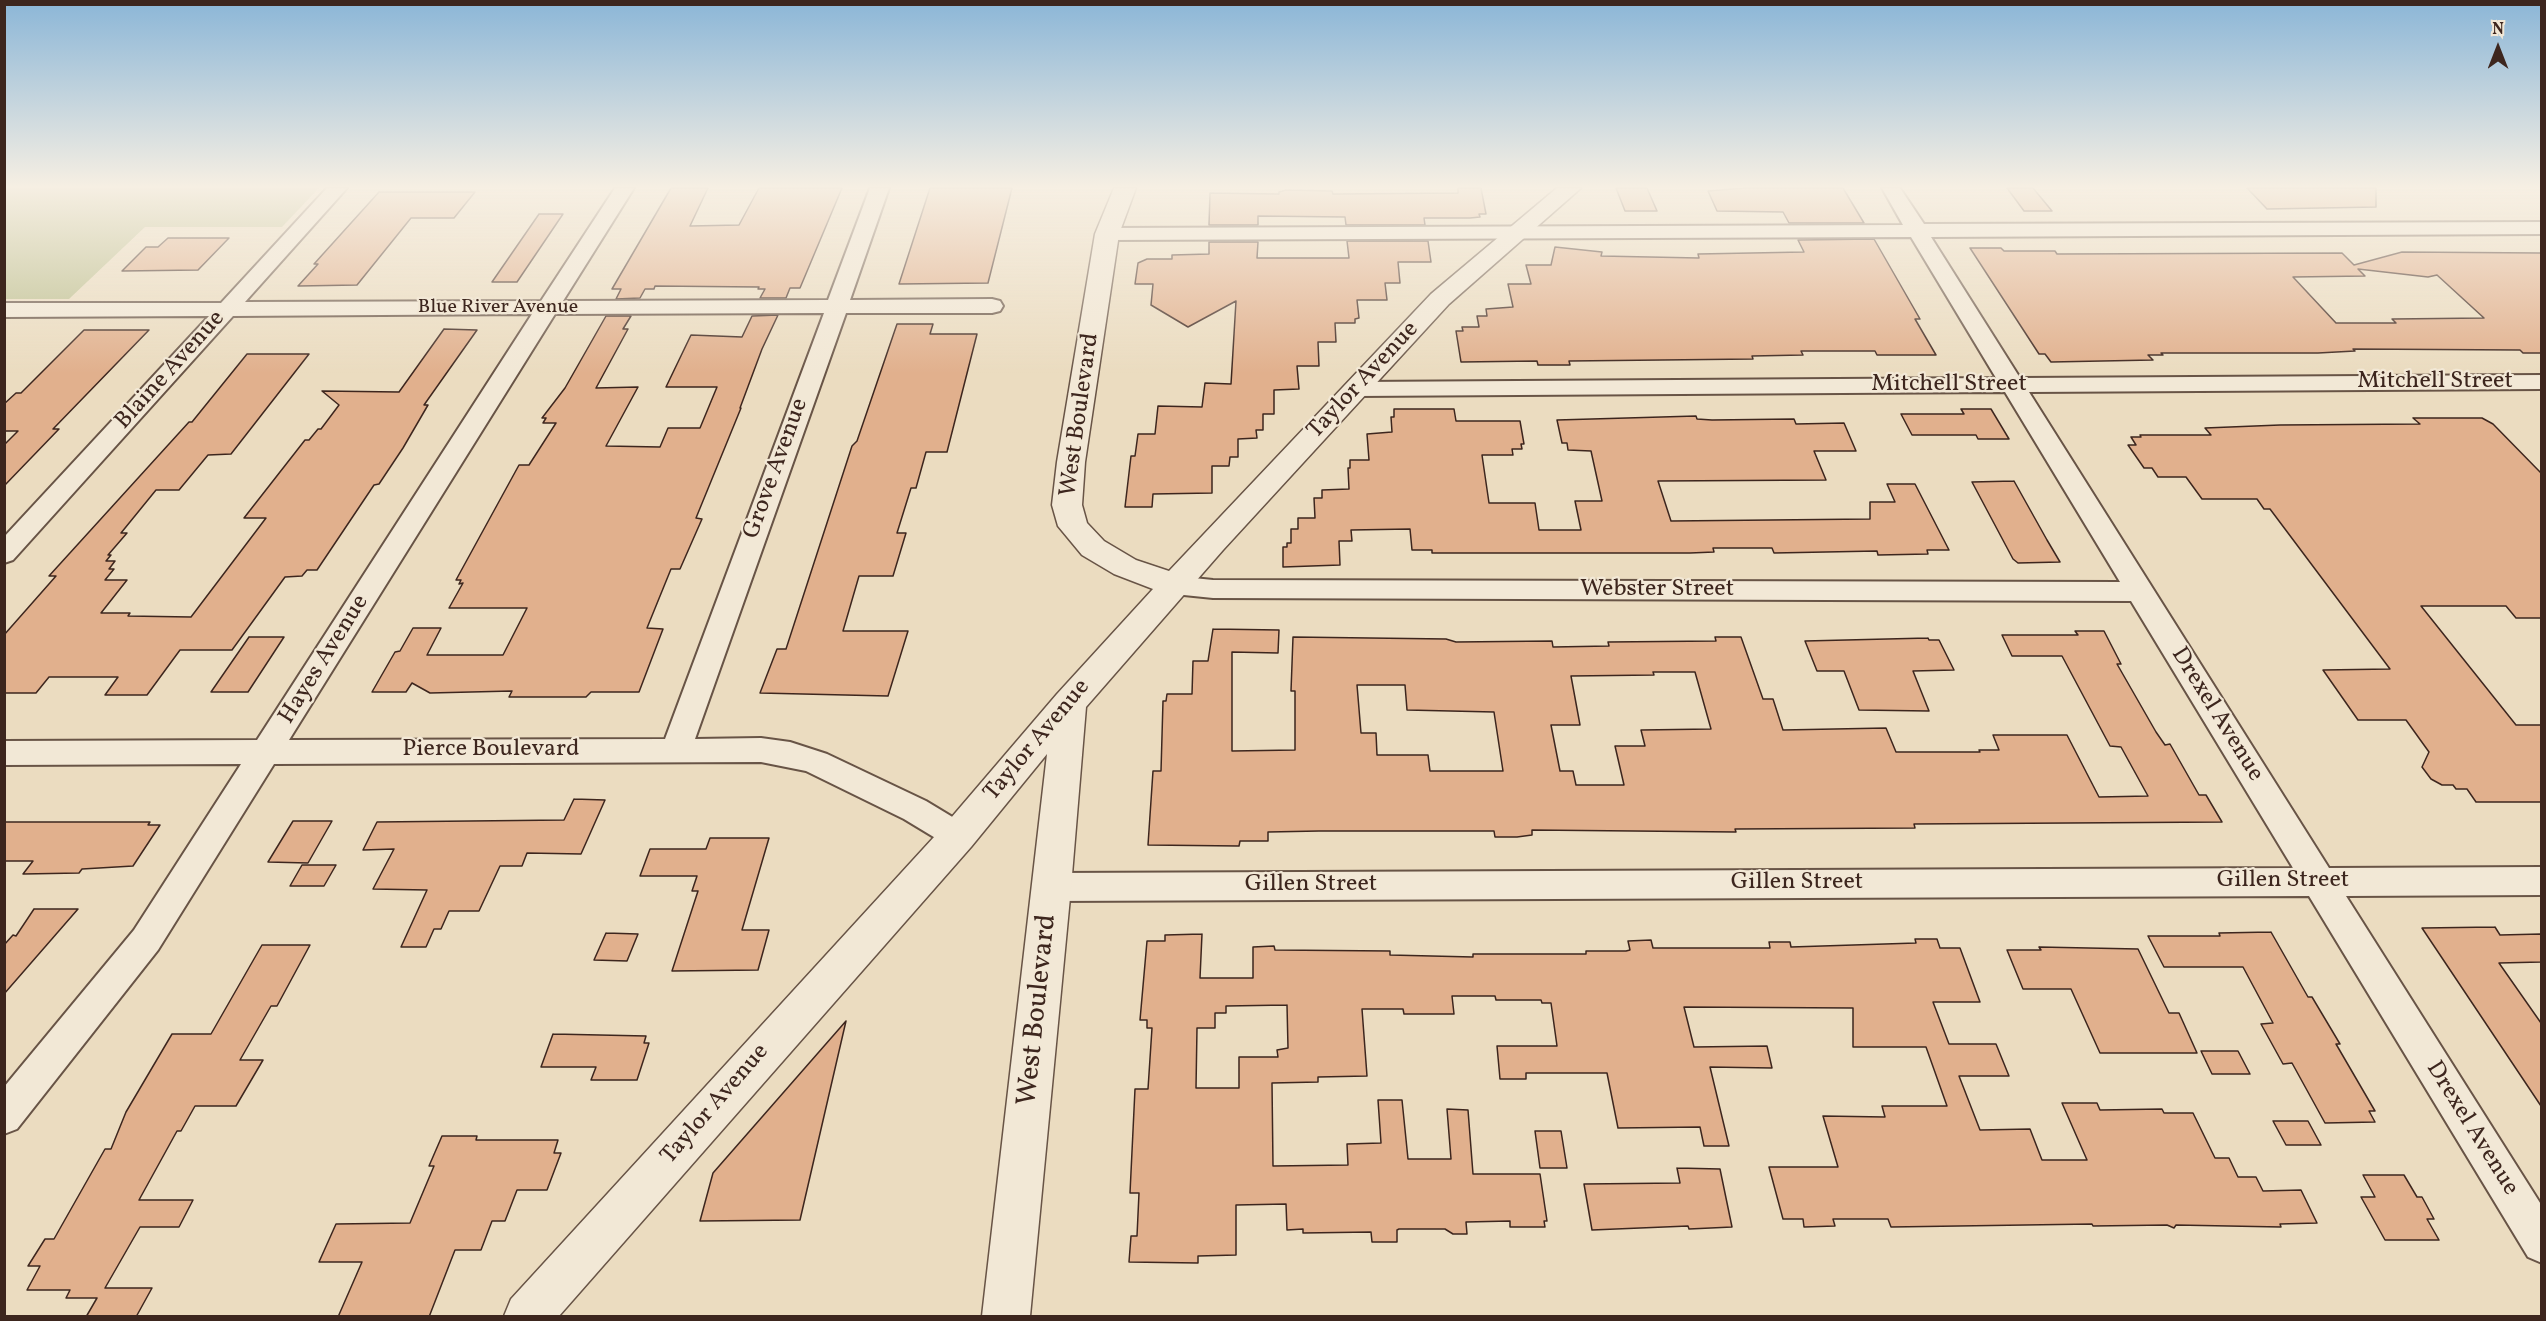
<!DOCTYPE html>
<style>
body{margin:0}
#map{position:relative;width:2546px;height:1321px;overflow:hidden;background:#ebdcc0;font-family:Vollkorn,serif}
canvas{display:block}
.frame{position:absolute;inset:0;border:6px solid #3d261e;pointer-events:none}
.north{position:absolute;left:2468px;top:18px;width:60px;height:60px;-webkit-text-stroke:4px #f2e8d6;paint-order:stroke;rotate:0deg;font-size:16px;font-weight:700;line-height:24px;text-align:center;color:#3d261e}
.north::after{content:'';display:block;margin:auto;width:21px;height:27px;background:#3d261e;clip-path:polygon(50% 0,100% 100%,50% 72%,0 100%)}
</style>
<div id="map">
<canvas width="2546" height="1321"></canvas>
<div class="frame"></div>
<div class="north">N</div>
</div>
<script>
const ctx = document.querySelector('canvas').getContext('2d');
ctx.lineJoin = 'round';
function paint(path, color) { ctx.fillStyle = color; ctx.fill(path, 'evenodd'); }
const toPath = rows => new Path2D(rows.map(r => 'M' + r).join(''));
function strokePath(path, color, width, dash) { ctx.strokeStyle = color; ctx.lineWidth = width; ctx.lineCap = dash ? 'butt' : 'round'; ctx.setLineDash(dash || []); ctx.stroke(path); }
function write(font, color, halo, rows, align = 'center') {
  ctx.font = font + ' Vollkorn,serif'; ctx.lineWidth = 4.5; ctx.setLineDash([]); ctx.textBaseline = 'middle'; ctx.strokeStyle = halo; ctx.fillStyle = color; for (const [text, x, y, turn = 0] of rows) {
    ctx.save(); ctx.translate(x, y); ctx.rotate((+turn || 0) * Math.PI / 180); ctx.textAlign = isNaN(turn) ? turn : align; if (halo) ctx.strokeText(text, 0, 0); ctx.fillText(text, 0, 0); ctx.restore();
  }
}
paint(toPath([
 [5,188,319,188,282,227,145,227,69,299,5,299]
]), '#bcbf8f');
const building = toPath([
 [671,188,708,188,690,226,739,225,759,188,842,188,800,288,790,288,786,298,760,298,765,289,758,289,759,287,655,286,654,289,645,289,640,298,616,299,621,289,612,289,671,188],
 [930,188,1012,188,988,283,899,284,930,188],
 [1458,188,1481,188,1486,214,1479,214,1480,217,1470,218,1424,218,1425,225,1346,225,1345,217,1258,216,1258,225,1209,225,1210,193,1279,194,1279,192,1286,190,1332,191,1333,194,1458,193,1458,188],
 [1616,188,1647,188,1657,211,1625,211,1616,188],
 [1745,188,1843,188,1864,223,1789,223,1783,212,1717,211,1708,191,1745,188],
 [2007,188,2033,188,2052,211,2024,211,2007,188],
 [2247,188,2376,188,2376,207,2267,209,2247,188],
 [379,192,475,192,454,218,411,218,357,285,298,286,318,264,314,264,379,192],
 [539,214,563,214,517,282,492,282,539,214],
 [168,238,229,238,198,270,122,271,146,247,158,247,168,238],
 [1874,239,1920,319,1915,319,1936,355,1877,355,1875,351,1801,351,1803,355,1752,356,1753,359,1569,361,1570,365,1538,365,1537,361,1461,362,1456,331,1463,331,1462,327,1479,327,1477,316,1487,316,1486,309,1513,307,1508,284,1531,284,1526,265,1551,265,1555,247,1602,252,1601,256,1699,258,1698,254,1804,252,1798,240,1874,239],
 [1347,241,1428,241,1431,262,1398,262,1400,283,1385,283,1387,300,1357,300,1359,318,1355,319,1355,323,1335,323,1336,342,1318,342,1319,366,1297,366,1299,389,1274,390,1274,414,1263,414,1263,430,1256,430,1257,438,1238,439,1238,457,1230,457,1229,466,1212,466,1212,493,1153,494,1152,507,1125,507,1131,456,1135,456,1138,434,1155,434,1158,406,1202,407,1205,383,1231,384,1236,301,1188,327,1151,305,1153,284,1135,284,1138,263,1147,259,1172,259,1172,255,1209,254,1209,242,1258,242,1257,258,1349,258,1347,241],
 [1970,248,2001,248,2004,251,2055,251,2057,254,2342,253,2354,265,2402,252,2541,253,2541,353,2523,353,2520,350,2353,349,2355,351,2318,353,2161,353,2163,355,2148,355,2153,360,2051,362,2045,354,2039,354,1970,248],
 [2358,269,2428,277,2437,275,2484,318,2392,319,2396,323,2336,323,2293,277,2365,276,2358,269],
 [778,315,762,349,740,408,741,408,696,518,702,519,680,569,671,569,647,628,663,629,639,692,591,692,586,697,509,697,512,691,430,693,412,683,406,692,372,692,395,652,400,651,413,628,441,628,427,655,503,655,527,608,449,608,463,583,459,584,461,580,456,580,519,465,529,465,556,423,543,423,546,418,542,418,565,388,606,316,631,316,623,329,628,329,596,388,638,387,606,446,660,447,668,428,700,428,717,387,666,387,691,335,742,337,752,316,778,315],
 [897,324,933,324,930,334,977,334,947,452,926,452,916,488,911,488,897,533,906,533,893,576,859,576,843,631,908,631,888,696,760,693,777,649,786,649,852,446,857,441,897,324],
 [444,329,477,330,424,405,428,405,403,448,379,484,374,485,317,570,307,570,302,576,285,577,232,650,180,650,147,695,105,695,118,677,49,677,36,693,4,693,4,635,56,576,49,576,189,422,192,422,247,354,309,354,231,454,208,455,179,490,156,490,121,533,127,533,108,555,111,555,106,561,115,561,109,569,114,569,105,580,127,580,101,613,130,613,128,616,191,617,266,518,244,518,305,440,309,440,318,429,321,429,339,405,322,391,399,392,444,329],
 [84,330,149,330,53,429,59,429,4,486,4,445,18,431,4,431,4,404,16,393,21,393,84,330],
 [1394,409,1454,409,1456,421,1520,421,1524,444,1521,444,1522,449,1512,449,1513,455,1482,455,1489,503,1535,503,1539,530,1581,530,1575,501,1602,501,1591,451,1568,450,1567,443,1562,443,1557,420,1696,416,1697,419,1712,420,1794,419,1796,424,1844,423,1856,451,1814,451,1826,480,1658,481,1671,521,1870,519,1870,502,1895,502,1887,484,1915,484,1949,550,1927,550,1928,554,1878,555,1877,551,1774,553,1772,548,1713,548,1714,552,1690,553,1432,553,1432,550,1412,550,1410,529,1351,530,1352,541,1339,541,1340,565,1283,567,1283,547,1287,547,1287,543,1291,543,1291,529,1298,529,1298,518,1315,518,1314,498,1322,498,1322,490,1349,489,1348,468,1350,468,1350,460,1369,460,1367,434,1392,432,1391,417,1394,417,1394,409],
 [1961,409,1991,409,2009,439,1978,439,1976,435,1912,435,1901,414,1964,414,1961,409],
 [2413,418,2482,418,2493,424,2541,473,2541,618,2516,618,2506,606,2421,606,2516,725,2541,725,2541,802,2476,802,2467,789,2456,789,2453,785,2442,785,2431,779,2422,767,2429,752,2406,720,2358,720,2323,670,2390,669,2270,509,2264,509,2257,499,2202,499,2186,477,2158,477,2152,468,2144,468,2128,445,2136,445,2131,437,2141,437,2140,435,2211,435,2205,428,2280,425,2420,424,2413,418],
 [2014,481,2047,540,2060,562,2018,563,2013,559,1972,482,2014,481],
 [1213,629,1279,630,1278,653,1232,652,1232,751,1295,750,1295,691,1291,691,1293,637,1446,639,1456,642,1552,641,1553,647,1609,646,1608,642,1716,641,1715,637,1741,637,1763,699,1773,699,1783,730,1886,728,1896,752,1980,752,1979,750,1999,750,1993,735,2067,735,2099,797,2148,796,2121,747,2110,746,2062,656,2012,656,2002,635,2078,635,2075,631,2104,631,2121,664,2117,664,2156,732,2165,745,2170,744,2199,795,2206,795,2222,822,1914,824,1915,828,1735,829,1736,832,1532,830,1532,835,1517,837,1495,837,1494,831,1319,831,1268,832,1268,841,1240,841,1239,846,1148,845,1153,771,1161,771,1163,701,1166,701,1167,694,1192,694,1193,661,1208,661,1213,629],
 [1653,672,1695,672,1711,729,1641,730,1645,746,1615,746,1624,785,1576,785,1573,771,1560,771,1551,725,1580,725,1571,676,1654,675,1653,672],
 [1357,685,1405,685,1407,710,1494,712,1503,771,1430,771,1428,755,1377,755,1376,733,1361,733,1357,685],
 [249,637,284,637,248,692,211,692,249,637],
 [1928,638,1929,640,1939,640,1954,670,1913,671,1929,711,1859,710,1844,671,1817,671,1805,641,1928,638],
 [574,799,605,800,581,854,527,853,522,866,500,866,479,911,449,911,441,929,434,929,426,947,401,947,427,890,373,889,394,849,363,850,377,822,564,820,574,799],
 [293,821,332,821,308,863,268,862,293,821],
 [4,822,150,822,148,825,160,825,133,866,82,869,79,873,23,874,33,861,4,861,4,822],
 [710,838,769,838,742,930,769,930,758,970,672,971,698,891,692,891,697,876,640,876,650,849,706,849,710,838],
 [302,865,336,865,324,886,290,886,302,865],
 [34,909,78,909,4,994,4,945,13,935,16,936,34,909],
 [2495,927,2500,935,2541,934,2541,962,2499,963,2541,1023,2541,1106,2422,928,2495,927],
 [2271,932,2308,997,2312,997,2340,1044,2336,1044,2375,1111,2369,1111,2375,1122,2325,1123,2292,1063,2283,1064,2261,1024,2273,1023,2243,967,2164,967,2148,936,2220,936,2219,933,2271,932],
 [606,933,638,934,627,961,594,960,606,933],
 [1202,934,1200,978,1253,978,1253,947,1274,946,1275,950,1390,951,1390,955,1473,957,1473,954,1586,954,1586,951,1626,951,1630,950,1628,941,1651,940,1653,948,1770,948,1769,942,1790,942,1791,947,1916,943,1915,939,1937,939,1940,948,1960,948,1980,1002,1933,1002,1949,1044,1996,1044,2009,1076,1959,1076,1980,1130,2030,1129,2042,1160,2087,1160,2062,1103,2097,1103,2100,1110,2162,1109,2164,1113,2193,1113,2215,1158,2229,1158,2238,1177,2256,1177,2263,1191,2301,1190,2317,1223,2280,1224,2281,1227,2176,1225,2174,1228,2167,1225,2093,1226,2092,1224,1891,1227,1888,1219,1833,1219,1835,1226,1804,1227,1803,1219,1783,1219,1769,1167,1838,1167,1823,1116,1885,1117,1882,1106,1947,1106,1926,1047,1853,1047,1853,1008,1684,1007,1694,1047,1767,1046,1772,1068,1710,1067,1729,1146,1704,1146,1700,1127,1618,1128,1607,1073,1526,1073,1526,1079,1500,1079,1497,1046,1557,1046,1551,1003,1542,1003,1541,1000,1496,1000,1495,996,1452,996,1454,1014,1404,1014,1403,1009,1362,1009,1367,1076,1318,1077,1318,1082,1272,1083,1273,1166,1348,1165,1347,1144,1381,1143,1378,1100,1402,1100,1408,1159,1451,1159,1447,1109,1468,1110,1473,1174,1540,1174,1547,1221,1544,1221,1545,1227,1510,1227,1510,1221,1466,1222,1467,1234,1453,1234,1445,1229,1399,1229,1397,1230,1397,1242,1372,1242,1371,1232,1303,1233,1303,1229,1287,1230,1286,1204,1236,1205,1236,1255,1198,1256,1198,1263,1129,1262,1131,1236,1137,1236,1139,1193,1130,1193,1135,1089,1148,1089,1152,1028,1147,1028,1147,1020,1140,1020,1147,941,1165,941,1165,935,1202,934],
 [1287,1005,1288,1048,1277,1050,1278,1057,1239,1057,1239,1088,1196,1088,1197,1028,1215,1028,1215,1013,1226,1013,1226,1006,1287,1005],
 [262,945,310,945,277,1006,271,1006,240,1060,263,1060,236,1106,195,1106,181,1131,177,1131,139,1200,193,1200,179,1227,140,1227,105,1288,152,1288,136,1317,86,1317,97,1298,66,1298,70,1290,27,1290,40,1266,28,1266,45,1239,54,1239,105,1149,111,1149,126,1112,172,1034,211,1034,262,945],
 [2039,947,2138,949,2169,1013,2179,1013,2197,1053,2100,1053,2071,989,2023,989,2007,950,2041,950,2039,947],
 [846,1021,800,1220,700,1221,713,1173,846,1021],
 [553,1034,646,1036,644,1043,649,1043,637,1080,591,1080,596,1067,541,1067,553,1034],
 [2201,1051,2238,1051,2250,1074,2212,1074,2201,1051],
 [2273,1121,2308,1121,2321,1145,2286,1145,2273,1121],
 [1535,1131,1561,1131,1567,1168,1540,1168,1535,1131],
 [442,1136,477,1136,476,1140,558,1140,554,1153,561,1153,547,1190,517,1190,505,1221,492,1221,481,1250,455,1250,429,1317,338,1317,362,1262,319,1262,336,1224,410,1223,434,1166,429,1166,442,1136],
 [1677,1168,1720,1169,1732,1227,1689,1229,1688,1226,1592,1230,1584,1184,1680,1183,1677,1168],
 [2363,1175,2404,1175,2417,1197,2422,1197,2434,1219,2427,1219,2439,1240,2385,1240,2361,1197,2375,1197,2363,1175]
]);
paint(building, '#e1b08d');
strokePath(building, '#3d261e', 1.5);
const minor = toPath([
 [327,188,347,188,245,302,541,301,615,188,634,188,563,301,828,300,870,188,889,188,850,300,992,299,1000,301,1003,306,1000,311,992,313,846,313,695,739,761,738,790,742,827,754,926,801,969,827,974,836,969,845,958,849,947,845,904,819,806,771,761,762,274,764,158,950,17,1129,4,1134,4,1087,134,930,241,764,4,765,4,741,257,740,532,314,233,316,13,560,4,563,4,537,209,316,4,317,4,303,221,303,327,188],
 [824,313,665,739,289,740,555,314,824,313],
 [1882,188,1900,188,1924,224,2542,222,2542,234,1931,237,2020,378,2542,375,2542,389,2029,392,2329,868,2542,867,2542,895,2346,896,2542,1206,2542,1263,2528,1257,2309,896,1052,901,1040,897,1036,887,1040,877,1052,873,2293,868,2131,601,1213,598,1174,594,1164,592,1160,585,1164,578,1174,576,1213,580,2120,582,2005,392,1357,396,1349,394,1345,389,1349,384,1357,382,1996,378,1911,237,1107,240,1100,238,1097,234,1100,230,1107,228,1903,225,1882,188]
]);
const tertiary = toPath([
 [1114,188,1136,188,1119,234,1085,462,1082,505,1087,523,1104,541,1136,560,1169,571,1431,294,1557,188,1581,188,1449,304,1223,550,1086,707,1071,887,1030,1316,982,1316,1047,754,971,847,559,1316,504,1316,511,1299,945,825,1057,694,1153,589,1114,574,1082,555,1058,526,1052,505,1057,462,1095,234,1114,188]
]);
strokePath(minor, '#685446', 4);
strokePath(tertiary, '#685446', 3);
paint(minor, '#f2e8d6');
paint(tertiary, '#f2e8d6');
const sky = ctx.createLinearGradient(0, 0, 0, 373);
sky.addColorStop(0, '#8bb6d7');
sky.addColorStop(0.5, '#f6efe3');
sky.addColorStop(1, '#f6efe300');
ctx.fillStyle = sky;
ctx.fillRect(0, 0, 2546, 373);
write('20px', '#3d261e', '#f2e8d6', [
 ["Blue River Avenue",498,308]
]);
write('24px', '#3d261e', '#f2e8d6', [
 ["Blaine Avenue",171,371,-48],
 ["Taylor Avenue",1364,381,-47],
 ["Mitchell Street",2435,383],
 ["Mitchell Street",1949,386],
 ["West Boulevard",1081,415,-82],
 ["Grove Avenue",777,469,-70],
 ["Webster Street",1657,591],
 ["Hayes Avenue",325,660,-58],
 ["Drexel Avenue",2216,715,58],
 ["Taylor Avenue",1038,741,-50],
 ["Pierce Boulevard",491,751],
 ["Gillen Street",2283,882],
 ["Gillen Street",1797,884],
 ["Gillen Street",1311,886],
 ["Taylor Avenue",716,1105,-49],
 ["Drexel Avenue",2471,1129,58]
]);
write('28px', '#3d261e', '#f2e8d6', [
 ["West Boulevard",1039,1010,-84]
]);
</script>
